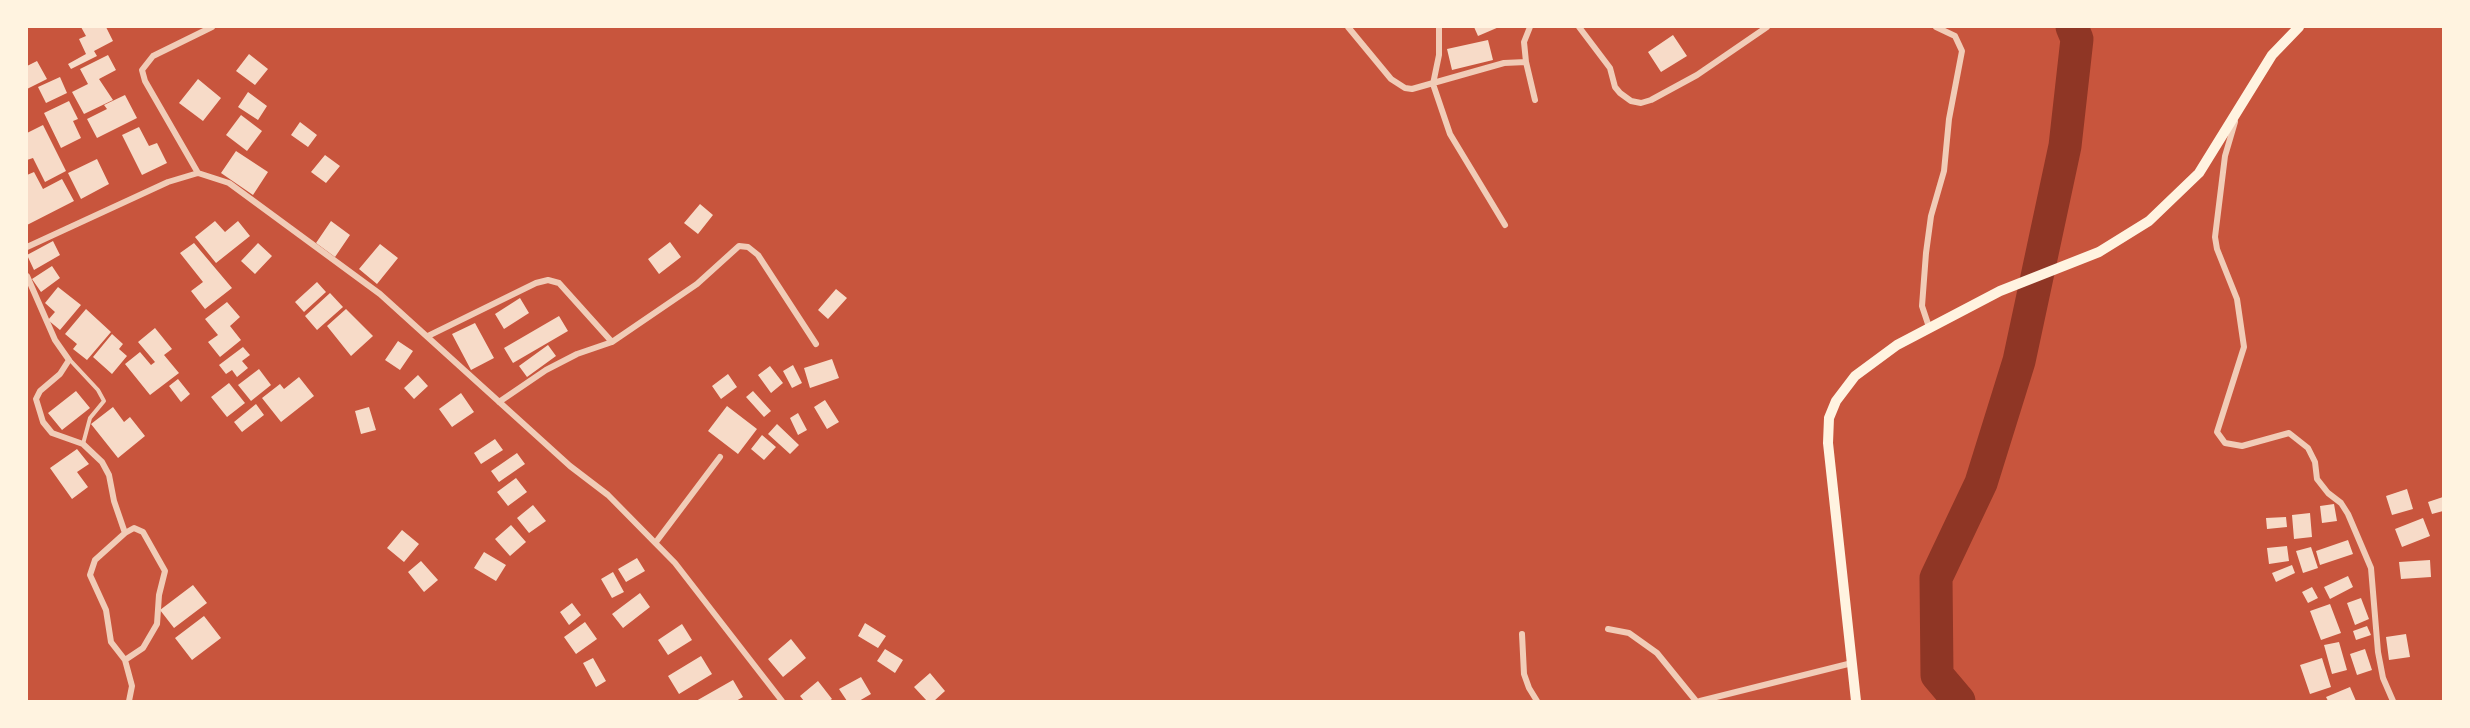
<!DOCTYPE html>
<style>
body{margin:0}
#map{position:relative;width:2470px;height:728px;overflow:hidden;background:#c8553d;font-family:Ubuntu,sans-serif}
canvas{display:block}
.frame{position:absolute;inset:0;border:28px solid #fff3e0;pointer-events:none}
</style>
<div id="map">
<canvas width="2470" height="728"></canvas>
<div class="frame"></div>
</div>
<script>
const ctx = document.querySelector('canvas').getContext('2d');
ctx.lineJoin = 'round';
const toPath = rows => new Path2D(rows.map(r => 'M' + r).join(''));
function strokePath(path, color, width, dash) { ctx.strokeStyle = color; ctx.lineWidth = width; ctx.lineCap = dash ? 'butt' : 'round'; ctx.setLineDash(dash || []); ctx.stroke(path); }
function paint(path, color) { ctx.fillStyle = color; ctx.fill(path, 'evenodd'); }
strokePath(toPath([
 [1959,701,1937,675,1936,578,1981,483,2019,361,2065,146,2077,39,2072,27]
]), '#8f3625', 33);
paint(toPath([
 [81,27,106,27,113,41,94,51,97,56,71,69,68,64,86,54,79,39,86,36],
 [1474,27,1499,27,1478,36],
 [1673,35,1687,56,1661,72,1648,52],
 [1488,40,1493,60,1452,70,1447,49],
 [249,54,268,69,255,85,236,71],
 [108,55,116,70,99,79,113,100,84,114,72,92,88,84,80,69],
 [37,61,47,79,27,89,27,66],
 [60,77,67,93,46,103,38,87],
 [198,79,221,98,203,121,179,103],
 [248,92,267,106,258,120,238,107],
 [125,95,137,118,97,138,87,119,107,109,104,105],
 [69,101,78,119,73,121,81,138,61,148,44,113],
 [241,115,262,131,247,151,226,135],
 [300,122,317,135,308,147,291,135],
 [43,125,66,171,45,182,33,158,27,160,27,133],
 [139,127,149,146,157,143,167,163,142,175,122,135],
 [236,151,268,172,253,195,221,173],
 [325,155,340,166,326,183,311,172],
 [97,159,109,184,81,199,68,173],
 [34,172,43,189,62,179,74,201,27,225,27,175],
 [700,204,713,215,698,234,684,223],
 [215,221,225,232,238,221,250,236,216,263,195,237],
 [331,221,350,235,335,257,316,243],
 [53,241,60,255,34,270,27,255],
 [670,242,681,257,659,274,648,259],
 [194,243,232,288,205,309,191,291,203,282,180,253],
 [258,243,272,256,255,274,241,261],
 [380,244,398,258,377,284,359,269],
 [52,266,60,278,41,292,32,279],
 [317,282,326,292,304,312,295,302],
 [58,287,81,305,60,330,48,320,55,312,45,303],
 [836,289,847,298,828,319,818,310],
 [330,293,343,307,317,330,305,316],
 [520,298,529,313,504,329,495,314],
 [227,302,240,317,230,326,241,340,220,357,208,342,218,335,205,319],
 [86,309,111,332,87,360,73,349,77,344,65,334],
 [346,309,373,336,351,356,327,326],
 [559,316,568,331,513,363,504,348],
 [475,323,494,358,471,370,452,334],
 [155,328,172,349,164,355,179,373,150,395,125,364,140,352,151,365,155,362,138,342],
 [112,334,123,344,119,349,127,356,112,374,93,357],
 [398,341,413,351,400,370,385,360],
 [548,345,556,356,527,377,519,366],
 [243,347,250,355,242,361,248,368,237,377,232,370,226,374,219,365],
 [832,359,839,378,810,388,804,368],
 [793,365,802,383,792,388,783,371],
 [770,366,783,383,771,393,758,375],
 [259,369,271,385,251,401,238,385],
 [728,374,737,387,721,399,712,386],
 [418,375,428,386,414,399,404,388],
 [299,377,314,396,281,422,262,398,280,384,284,389],
 [178,379,190,394,181,402,169,386],
 [229,383,245,403,227,417,211,397],
 [76,391,90,408,62,430,48,413],
 [753,391,771,411,764,417,746,397],
 [461,393,474,412,452,427,439,409],
 [825,400,839,422,827,429,814,407],
 [256,404,264,415,242,432,234,422],
 [727,406,757,429,738,454,708,431],
 [113,407,124,422,130,417,145,436,118,458,91,424],
 [369,407,376,430,361,434,355,411],
 [798,413,807,430,798,435,790,418],
 [777,424,799,445,790,454,768,434],
 [762,435,776,447,764,460,751,449],
 [495,439,503,450,481,464,474,453],
 [77,449,89,464,77,472,88,487,72,499,50,468],
 [517,453,525,464,499,482,491,471],
 [516,478,527,492,508,506,497,492],
 [2407,489,2413,509,2392,515,2386,496],
 [2443,497,2443,511,2432,514,2428,502],
 [2334,504,2337,521,2322,523,2320,506],
 [533,505,546,521,529,533,517,518],
 [2310,513,2312,537,2294,539,2292,515],
 [2286,517,2287,527,2267,529,2266,518],
 [2423,518,2430,536,2402,547,2395,529],
 [511,525,526,542,510,556,495,539],
 [402,530,419,544,404,562,387,548],
 [2348,540,2353,554,2320,565,2316,551],
 [2287,546,2289,561,2269,564,2267,548],
 [2311,547,2318,568,2303,573,2296,551],
 [484,552,506,565,496,581,474,568],
 [637,558,645,571,626,582,618,569],
 [2430,560,2431,577,2401,579,2399,562],
 [421,561,438,580,424,592,408,572],
 [2292,565,2295,573,2276,582,2272,573],
 [613,572,624,592,612,598,601,579],
 [2348,576,2353,587,2330,599,2324,587],
 [193,585,207,603,174,628,160,610],
 [2312,587,2318,598,2308,603,2302,592],
 [640,593,650,607,623,628,612,614],
 [2361,598,2369,619,2355,625,2347,603],
 [572,603,581,615,569,625,560,612],
 [2330,604,2341,633,2321,640,2310,611],
 [204,616,221,638,192,660,175,638],
 [585,622,597,639,576,654,564,637],
 [865,623,886,636,878,648,858,636],
 [682,624,692,640,668,655,658,640],
 [2367,626,2371,635,2356,640,2353,631],
 [2406,634,2410,657,2389,660,2386,637],
 [791,639,806,658,783,677,768,659],
 [2339,642,2347,670,2332,674,2324,645],
 [885,649,903,660,895,673,877,661],
 [2365,649,2372,670,2357,675,2350,654],
 [701,656,712,674,679,694,668,676],
 [593,658,606,681,596,687,583,663],
 [2322,658,2331,687,2310,694,2300,665],
 [930,673,945,691,934,701,927,701,914,687],
 [861,677,871,694,859,701,847,701,839,689],
 [733,680,743,697,736,701,696,701],
 [818,681,832,699,829,701,804,701,800,696],
 [2350,687,2356,701,2328,701,2326,697]
]), '#f7dbc8');
strokePath(toPath([
 [70,360,98,390,104,401,90,418,83,444]
]), '#f1ccb7', 4);
strokePath(toPath([
 [1348,27,1391,79,1405,88,1412,89,1504,63,1526,62,1524,42,1530,27],
 [1439,27,1439,55,1433,84,1450,134,1505,225],
 [1579,27,1610,68,1615,87,1620,93,1631,101,1641,103,1651,100,1697,75,1767,27],
 [1526,62,1535,100],
 [2235,122,2225,156,2215,237,2217,249,2237,299,2244,347,2217,432,2225,443,2242,446,2289,433,2308,448,2315,462,2317,479,2328,493,2341,503,2348,514,2371,568,2378,652,2383,678,2393,701],
 [198,173,145,81,142,70,153,56,212,27],
 [27,247,168,182,198,173,229,183,380,294,570,466,608,495,675,563,782,701],
 [27,276,55,340,69,360,60,374,40,391,36,399,43,422,52,433,83,444,102,462,109,475,114,501,125,533,134,528,143,532,165,571,159,595,157,624,143,648,125,660,132,686,129,701],
 [1929,327,1922,306,1926,253,1931,216,1944,171,1949,119,1962,51,1955,36,1936,27],
 [428,336,536,283,548,280,559,283,612,342,697,284,739,246,748,247,758,255,816,344],
 [499,402,546,370,577,354,612,342],
 [656,542,720,457],
 [1608,629,1629,633,1657,653,1696,701],
 [1522,634,1524,674,1529,688,1537,701],
 [125,660,111,642,106,610,90,575,95,560,125,533],
 [1700,701,1852,663]
]), '#f1ccb7', 6);
strokePath(toPath([
 [1856,701,1828,443,1829,418,1836,401,1855,376,1897,345,2000,291,2099,252,2149,221,2199,173,2272,55,2299,27]
]), '#fff3e0', 10);
</script>
